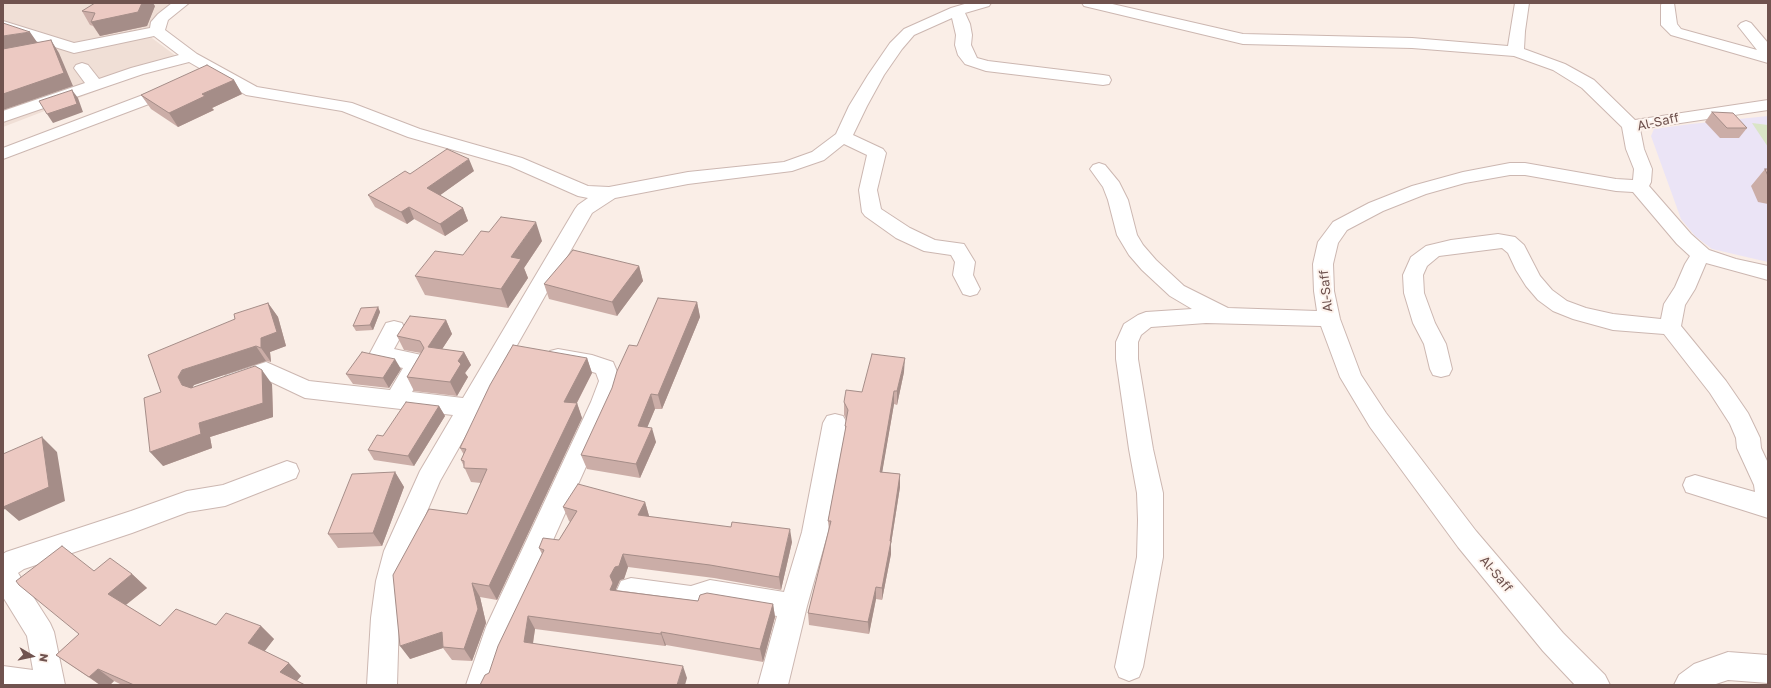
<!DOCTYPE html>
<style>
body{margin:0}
#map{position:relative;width:1771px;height:688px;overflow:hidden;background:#faeee7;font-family:"Golos Text",sans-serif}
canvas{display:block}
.frame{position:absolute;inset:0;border:4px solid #70534f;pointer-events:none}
.north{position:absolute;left:12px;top:636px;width:40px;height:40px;-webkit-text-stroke:3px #fdf3ed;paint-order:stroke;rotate:99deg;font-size:11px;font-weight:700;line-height:16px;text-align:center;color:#70534f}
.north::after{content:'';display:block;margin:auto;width:14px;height:18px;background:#70534f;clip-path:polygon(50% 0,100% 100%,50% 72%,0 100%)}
</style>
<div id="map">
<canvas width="1771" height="688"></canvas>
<div class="frame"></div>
<div class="north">N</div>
</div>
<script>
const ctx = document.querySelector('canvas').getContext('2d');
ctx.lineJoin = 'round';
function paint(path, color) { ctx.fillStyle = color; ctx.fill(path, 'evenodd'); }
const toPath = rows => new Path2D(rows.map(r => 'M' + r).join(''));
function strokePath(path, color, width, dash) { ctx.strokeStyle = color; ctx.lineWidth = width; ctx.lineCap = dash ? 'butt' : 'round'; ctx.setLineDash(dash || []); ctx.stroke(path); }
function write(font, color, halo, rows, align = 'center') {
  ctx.font = font + ' "Golos Text",sans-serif'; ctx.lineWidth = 4; ctx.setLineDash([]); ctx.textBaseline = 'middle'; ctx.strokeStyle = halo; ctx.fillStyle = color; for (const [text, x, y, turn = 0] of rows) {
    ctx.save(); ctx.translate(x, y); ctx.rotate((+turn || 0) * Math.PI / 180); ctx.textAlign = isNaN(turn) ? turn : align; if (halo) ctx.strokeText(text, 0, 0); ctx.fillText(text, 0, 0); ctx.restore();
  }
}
paint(toPath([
 [3,3,177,3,153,25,152,38,180,59,3,127]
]), '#f0dfd6');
paint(toPath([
 [1768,116,1768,262,1712,249,1695,236,1681,219,1651,136,1654,129,1691,124]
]), '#ebe4f6');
paint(toPath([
 [1752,123,1768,125,1768,147]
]), '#dae5c7');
const minor = toPath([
 [172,3,189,3,168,20,165,30,197,54,257,87,352,103,420,129,522,158,588,186,609,187,688,172,784,162,812,152,836,134,849,106,868,75,890,43,904,29,951,8,968,3,991,3,989,6,965,13,970,24,972,35,971,45,977,58,988,61,1103,75,1109,76,1111,80,1109,84,1103,85,986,71,965,64,958,55,955,45,956,35,952,18,914,35,902,49,884,75,867,106,853,135,883,149,886,153,877,190,881,209,910,228,935,240,964,244,975,262,973,275,980,289,977,294,970,296,963,294,953,275,955,262,951,255,924,251,896,238,865,216,862,212,859,190,867,155,844,144,824,160,792,171,688,184,615,198,592,213,440,481,410,551,402,581,399,618,397,685,367,685,371,618,376,581,384,551,420,471,453,415,305,398,265,379,234,390,226,387,223,381,226,375,266,362,309,381,390,390,403,368,372,361,369,355,386,323,394,321,402,323,405,329,394,349,426,356,429,362,412,392,463,398,575,209,578,205,588,198,578,196,510,166,408,137,342,111,246,95,189,62,143,74,3,122,3,111,85,83,74,68,76,65,82,63,88,65,99,79,131,68,179,55,154,36,74,53,3,31,3,21,74,43,150,28,151,22,158,14,172,3],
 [1082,3,1108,3,1243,34,1412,38,1508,46,1515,3,1529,3,1525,31,1524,49,1565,64,1594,80,1635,120,1768,100,1768,110,1640,129,1644,149,1652,169,1651,182,1649,186,1691,234,1709,250,1736,259,1768,266,1768,280,1706,263,1695,289,1685,305,1681,326,1726,381,1748,413,1760,438,1761,448,1768,463,1768,518,1686,492,1683,485,1686,478,1695,475,1755,492,1754,485,1737,448,1736,438,1730,424,1710,393,1664,334,1613,330,1573,319,1553,311,1538,300,1526,286,1516,270,1508,253,1502,248,1439,256,1427,266,1423,275,1424,293,1435,323,1446,344,1452,369,1449,375,1441,377,1433,375,1430,369,1424,344,1413,323,1404,293,1403,275,1411,257,1426,246,1451,240,1498,234,1515,237,1524,245,1540,276,1552,290,1567,301,1586,308,1613,314,1661,319,1664,304,1675,287,1685,264,1690,256,1677,244,1633,192,1616,191,1525,175,1510,175,1465,183,1426,194,1383,211,1347,230,1338,243,1333,264,1334,291,1340,319,1361,375,1386,413,1476,531,1563,633,1605,675,1610,685,1575,685,1543,651,1458,547,1370,427,1340,377,1321,326,1206,323,1151,327,1141,335,1138,342,1138,359,1153,449,1163,493,1163,557,1143,667,1139,677,1129,681,1119,677,1115,667,1137,557,1138,520,1137,493,1129,449,1116,359,1116,342,1124,324,1138,315,1146,312,1192,309,1170,296,1142,270,1129,255,1117,235,1108,200,1103,187,1090,169,1093,165,1099,163,1105,165,1119,182,1128,200,1137,235,1143,245,1156,260,1184,286,1228,308,1317,311,1314,291,1313,264,1318,242,1333,222,1369,203,1412,186,1463,172,1510,163,1525,163,1616,179,1633,180,1634,169,1626,149,1622,127,1582,88,1553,70,1514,56,1412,48,1243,44,1084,6,1082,3],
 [1662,3,1674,3,1677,24,1681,29,1757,50,1738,26,1741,23,1746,21,1751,23,1768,43,1768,63,1671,35,1661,25,1661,5,1662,3],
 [172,84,178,85,180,89,178,93,3,159,3,148,172,84],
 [558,349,592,355,613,362,621,381,615,402,514,627,496,685,466,685,486,627,591,402,599,381,596,373,589,371,550,363,547,357,550,351,558,349],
 [835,414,843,416,847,423,828,532,807,606,788,685,758,685,777,616,710,604,691,610,631,602,621,599,617,590,621,581,631,578,691,586,710,580,784,592,802,532,823,423,827,416,835,414],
 [287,461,296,464,299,471,296,478,225,506,188,512,132,533,24,569,18,573,50,623,54,632,65,685,3,685,3,666,33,670,27,636,3,597,3,554,6,552,131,511,187,491,223,485,287,461],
 [1728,652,1768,655,1768,683,1728,680,1713,685,1674,685,1679,675,1694,664,1728,652]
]);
strokePath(minor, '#ccb7b1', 2);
paint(minor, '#fff');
paint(toPath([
 [155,6,147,26,100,36,93,26,90,25,82,11],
 [234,80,242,94,212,108,214,110,178,127,151,109,141,95],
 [1712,112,1747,128,1739,138,1720,138,1705,122],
 [1765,169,1768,169,1768,204,1758,202,1751,186],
 [474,171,440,195,463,208,468,221,445,236,414,219,407,224,375,207,368,195,410,174],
 [542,241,524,268,528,278,508,308,425,295,415,276,463,255],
 [639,266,643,281,617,316,549,299,544,284],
 [697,302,700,317,662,409,655,409,647,427,656,442,640,478,587,469,581,455,637,346],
 [268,303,278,317,286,346,270,352,271,362,266,361,194,385,191,388,272,384,273,417,210,437,212,448,163,466,161,392,235,319],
 [378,307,380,312,373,330,356,331,353,326],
 [446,320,452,334,442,349,464,352,471,365,465,373,468,377,457,396,414,391,407,377,421,353,404,350,397,336],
 [587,358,592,373,577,403,582,418,497,600,480,597,486,623,472,661,452,660,443,648,410,659,467,514,481,483,471,482,461,460,464,455,460,448],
 [401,369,389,388,353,384,346,374],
 [904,372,897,405,894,404,882,472,900,474,900,487,891,544,891,554,882,600,876,599,869,634,809,625,808,613,829,530,828,521,845,432,845,426,846,419,844,415,844,402,862,392],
 [439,406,445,416,414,466,374,460,368,450],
 [395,472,404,487,382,546,338,548,328,534],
 [645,502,649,516,649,517,792,542,781,590,714,578,628,567,624,579,620,580,616,589,616,590,698,601,773,604,775,617,763,662,666,645,665,646,535,629,533,644,687,678,489,673,542,554,539,548,559,540,570,522,569,521,563,507],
 [94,571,132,574,147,588,126,605,160,626,216,625,261,626,274,639,264,651,301,676,297,681,305,685,122,685,114,681,110,685,100,685,56,655,79,634]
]), '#cbada7');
paint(toPath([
 [142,3,153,3,155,6,147,26,100,36,91,22],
 [30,32,39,45,3,50,3,36],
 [51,40,59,53,73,86,3,110,3,94],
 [234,80,242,94,212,108,214,110,178,127,169,113,202,94],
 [72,90,78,98,83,112,53,123,47,114],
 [469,159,474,171,432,201,427,188],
 [409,207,414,219,407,224,401,212],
 [463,208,468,221,445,236,440,224],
 [536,222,542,241,524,268,528,278,508,308,501,289,511,257],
 [639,266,643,281,617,316,612,302],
 [697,302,700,317,662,409,658,395],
 [268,303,278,317,286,346,270,352,271,362,261,348,261,338],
 [378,307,380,312,373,330,370,325],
 [446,320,452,334,435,360,428,347],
 [256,346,266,361,194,385,190,391,182,385,178,377,182,370],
 [464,352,471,365,465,373,468,377,457,396,450,382,458,361],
 [587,358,592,373,570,416,564,402],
 [905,358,904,372,897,405,897,391],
 [395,359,401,369,389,388,383,378],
 [262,370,272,384,273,417,210,437,212,448,163,466,150,452,199,423],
 [894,391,894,404,880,485,880,472],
 [651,394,655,409,642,440,638,426],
 [577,403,582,418,497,600,489,586],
 [439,406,445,416,414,466,408,456],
 [652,428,656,442,640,478,636,464],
 [42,437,57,452,65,501,19,521,5,509,3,510,3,491],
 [395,472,404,487,382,546,373,533],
 [900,474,900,487,891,544,891,554,882,600,882,588],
 [645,502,649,516,642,529,638,515],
 [790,529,792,542,781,590,779,577],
 [623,554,628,567,624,579,620,580,616,589,618,596,610,590,610,576,615,567],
 [132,574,147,588,123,607,108,594],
 [472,583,480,597,486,623,472,661,464,649],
 [876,587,876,599,869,634,868,622],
 [773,604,775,617,763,662,760,649],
 [528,616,535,629,531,655,524,642],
 [261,626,274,639,261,656,248,643],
 [442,632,443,648,410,659,400,646],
 [661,632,666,645,665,646,661,634],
 [289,663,301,676,293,685,280,672],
 [683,666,687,678,685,685,677,685],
 [98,669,114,681,110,685,100,685,89,677]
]), '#a58d88');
const building = toPath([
 [95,3,142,3,138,12,91,22,95,13,82,11,95,3],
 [3,23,30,32,3,36,3,23],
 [51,40,64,73,3,94,3,49,51,40],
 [207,65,234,80,202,94,205,96,169,113,141,95,207,65],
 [72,90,77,104,47,114,39,101,72,90],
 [1712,112,1733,113,1747,128,1727,128,1712,112],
 [447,149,469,159,427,188,463,208,440,224,409,207,401,212,368,195,405,171,410,174,447,149],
 [1765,169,1768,169,1768,176,1765,169],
 [501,217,536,222,511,257,521,259,501,289,415,276,435,251,463,255,481,231,489,232,501,217],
 [573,250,639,266,612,302,544,284,573,250],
 [658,298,697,302,658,395,651,394,638,426,652,428,636,464,581,455,612,388,617,371,629,345,637,346,658,298],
 [268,303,277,332,261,338,261,348,256,346,182,370,178,377,182,385,191,388,255,366,262,370,263,403,199,423,201,434,150,452,144,398,161,392,148,355,235,319,234,314,268,303],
 [378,307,370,325,353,326,361,308,378,307],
 [410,316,446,320,428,347,464,352,458,361,461,364,450,382,407,377,424,348,420,341,397,336,410,316],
 [513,345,587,358,564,402,577,403,489,586,472,583,478,609,464,649,443,647,442,632,400,646,393,575,429,509,467,514,487,469,464,468,464,461,461,460,466,449,460,448,490,385,513,345],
 [362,352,395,359,383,378,346,374,362,352],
 [872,354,905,358,897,391,894,391,880,472,900,474,890,541,891,541,882,588,876,587,868,622,808,613,831,521,828,521,846,426,845,426,848,410,844,402,846,390,862,392,872,354],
 [406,402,439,406,408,456,368,450,377,435,383,436,406,402],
 [42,437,49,487,3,507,3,454,42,437],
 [395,472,373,533,328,534,352,474,395,472],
 [578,484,645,502,638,515,731,527,732,522,790,529,779,577,710,565,623,554,619,566,615,567,610,576,613,583,610,590,698,601,700,595,707,593,773,604,760,649,661,632,661,634,528,616,524,642,683,666,677,685,480,685,485,675,489,673,498,646,544,550,539,548,543,538,559,540,577,511,563,507,578,484],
 [62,546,94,571,110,558,132,574,108,594,160,626,176,609,216,625,226,613,261,626,248,643,289,663,280,672,305,685,134,685,98,669,89,677,56,655,79,634,19,585,16,581,62,546]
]);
paint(building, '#ecc9c2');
strokePath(building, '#a58d88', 1);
write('13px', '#70534f', '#fdf3ed', [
 ["Al-Saff",1658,122,-12],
 ["Al-Saff",1326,291,-96],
 ["Al-Saff",1496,574,50]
]);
</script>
